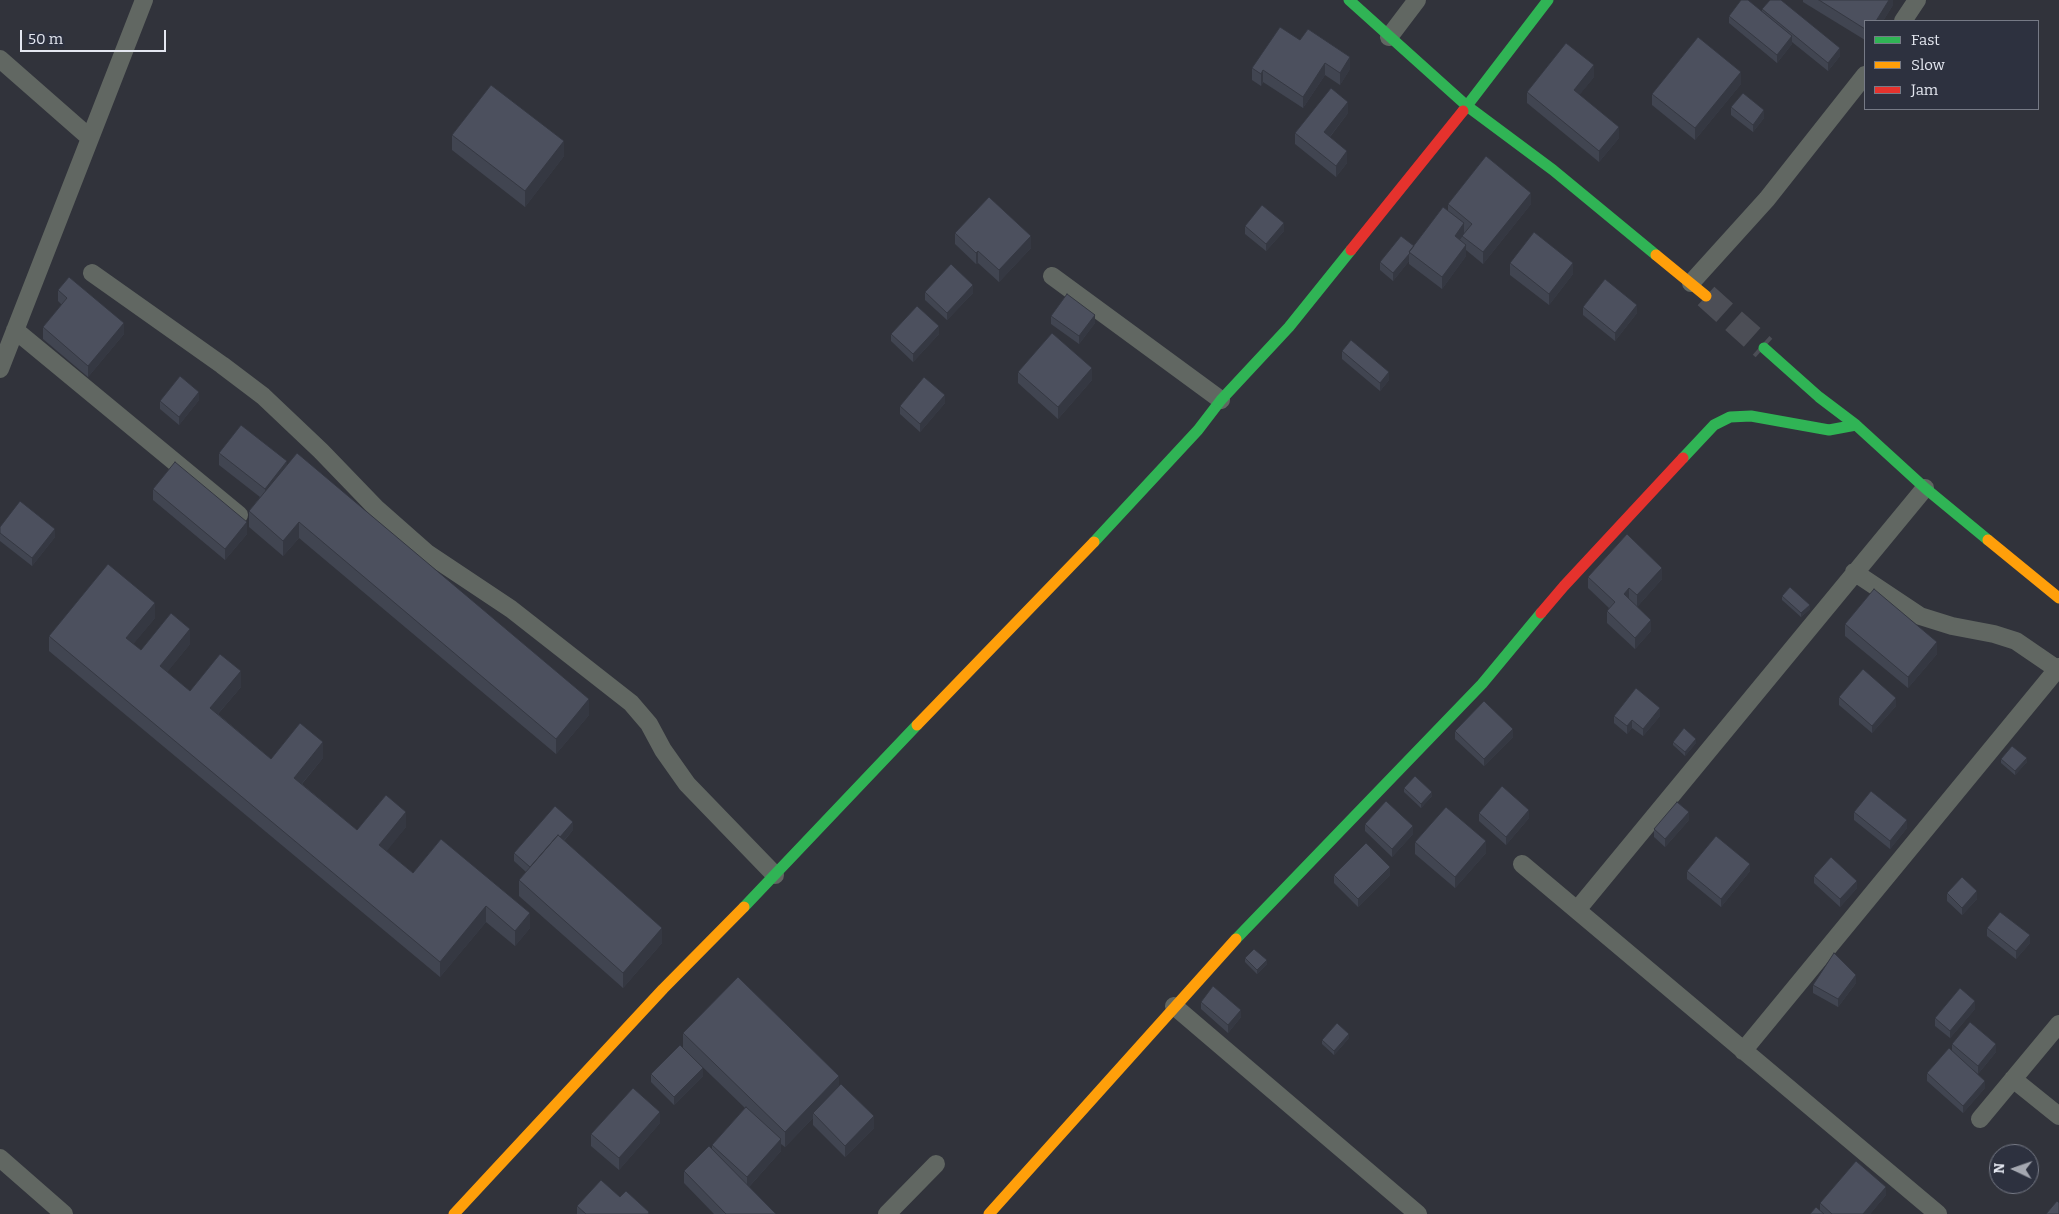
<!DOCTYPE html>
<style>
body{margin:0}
#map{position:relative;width:2059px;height:1214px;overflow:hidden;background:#31333b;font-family:Bitter,serif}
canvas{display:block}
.legend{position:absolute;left:1864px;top:20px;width:175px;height:90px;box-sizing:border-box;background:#2d313f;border:1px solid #767a86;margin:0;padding:6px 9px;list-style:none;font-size:15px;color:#e4e7f0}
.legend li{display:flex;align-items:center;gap:10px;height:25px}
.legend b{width:25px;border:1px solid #767a86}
.north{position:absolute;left:1989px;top:1144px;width:50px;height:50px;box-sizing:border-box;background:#2d313f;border:1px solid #767a86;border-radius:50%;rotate:273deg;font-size:14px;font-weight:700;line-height:20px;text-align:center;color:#e4e7f0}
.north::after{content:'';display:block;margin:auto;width:18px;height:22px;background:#a5a8b1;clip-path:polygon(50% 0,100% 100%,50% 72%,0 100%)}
.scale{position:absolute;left:20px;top:30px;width:146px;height:22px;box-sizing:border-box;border:2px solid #e4e7f0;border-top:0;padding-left:6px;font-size:15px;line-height:18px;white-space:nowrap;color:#e4e7f0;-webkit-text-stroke:4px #2d313f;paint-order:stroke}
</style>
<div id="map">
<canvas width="2059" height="1214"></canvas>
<ul class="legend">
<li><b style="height:6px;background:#30b455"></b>Fast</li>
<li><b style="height:6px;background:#ff9f0a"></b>Slow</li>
<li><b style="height:6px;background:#e5322d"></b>Jam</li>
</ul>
<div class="north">N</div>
<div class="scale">50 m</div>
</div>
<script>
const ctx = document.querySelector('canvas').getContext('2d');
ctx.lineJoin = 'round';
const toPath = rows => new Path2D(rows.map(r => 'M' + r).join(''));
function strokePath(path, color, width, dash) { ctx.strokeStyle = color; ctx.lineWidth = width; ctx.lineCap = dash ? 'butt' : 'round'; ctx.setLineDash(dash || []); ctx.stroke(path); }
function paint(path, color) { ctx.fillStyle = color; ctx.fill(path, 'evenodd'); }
strokePath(toPath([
 [1706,296,1764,348]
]), '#4c4e56', 25, [25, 12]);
strokePath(toPath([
 [1903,21,1917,0],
 [1389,37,1417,0],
 [0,59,90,138],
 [92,273,222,365,263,396,321,451,376,508,427,553,511,609,631,703,649,724,663,750,687,784,775,875],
 [1052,276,1221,400],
 [1691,283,1767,199,1865,75],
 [15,330,239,515],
 [0,369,144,0],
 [1854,572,1920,616,1952,626,1994,634,2016,641,2057,669],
 [1522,864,1938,1214],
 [1577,910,1925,488],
 [1174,1006,1418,1214],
 [1743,1051,2059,667],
 [2013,1079,2059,1116],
 [1980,1119,2059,1024],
 [0,1158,64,1214],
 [887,1214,936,1164]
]), '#616762', 18);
strokePath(toPath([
 [1349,0,1467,106,1553,170,1656,255],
 [1463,111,1548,0],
 [1764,348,1819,397,1856,425,1925,488,1988,540],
 [1683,458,1714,425,1730,417,1751,416,1829,430,1856,425],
 [1094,542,1198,430,1221,400,1289,327,1351,250],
 [744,907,917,725],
 [1236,939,1482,684,1541,613]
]), '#30b455', 11);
strokePath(toPath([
 [1656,255,1706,296],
 [1988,540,2059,598],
 [917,725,1094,542],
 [454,1214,663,989,744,907],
 [989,1214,1236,939]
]), '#ff9f0a', 11);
strokePath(toPath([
 [1351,250,1463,111],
 [1541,613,1564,586,1683,458]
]), '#e5322d', 11);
paint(toPath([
 [1803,0,1893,0,1893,5,1883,21,1865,21,1865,40,1803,2],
 [1762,9,1840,56,1828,71,1792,42,1792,44,1777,63,1729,23,1729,16,1762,12],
 [1300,40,1350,69,1340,85,1325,75,1303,108,1263,82,1261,86,1252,80,1252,68],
 [1594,77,1579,95,1619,138,1599,162,1527,103,1527,92],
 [1741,84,1695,140,1652,105,1652,94],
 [1731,107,1764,118,1753,132,1731,115],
 [1348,113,1330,137,1347,163,1336,177,1295,144,1295,133],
 [452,135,564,156,525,207,452,150],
 [1448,204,1531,204,1483,264,1466,250,1466,256,1442,289,1409,264,1409,261,1393,281,1380,270,1380,262,1414,246,1448,210],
 [1245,226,1284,231,1266,251,1245,234],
 [955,233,1031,248,999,282,978,263,976,264,955,244],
 [1510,263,1573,274,1549,305,1510,275],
 [58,290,124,334,88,377,43,339,43,327,62,305,58,301],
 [925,292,973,293,947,320,925,300],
 [1583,307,1637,313,1615,341,1583,315],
 [1051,316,1095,323,1079,344,1051,324],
 [891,334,939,334,913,362,891,341],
 [1342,351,1389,380,1380,391,1342,359],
 [1018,372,1092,380,1058,419,1018,383],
 [199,400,179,425,160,409,160,401],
 [945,403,920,432,900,414,900,406],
 [219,453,287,465,589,715,556,754,299,538,283,556,249,527,249,511,260,497,219,465],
 [153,489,247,534,225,560,153,500],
 [0,527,55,537,32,566,0,541],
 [1588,577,1662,579,1637,607,1651,631,1635,649,1607,623,1607,611,1609,608,1588,588],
 [1782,596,1810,609,1801,617,1782,600],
 [155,618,133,644,141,650,190,644,167,672,190,691,241,687,218,714,271,759,323,758,302,784,357,830,406,827,386,851,413,873,441,839,530,928,515,946,486,922,440,977,49,651,49,636],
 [1845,624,1937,654,1908,688,1845,636],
 [1839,697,1896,706,1872,733,1839,705],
 [1614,716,1660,716,1643,736,1632,728,1627,734,1614,723],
 [1455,731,1513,737,1484,766,1455,739],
 [1673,742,1696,743,1685,756,1673,745],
 [2001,759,2027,762,2015,775,2001,763],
 [1404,788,1432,796,1421,808,1404,792],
 [1854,812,1907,828,1890,849,1854,820],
 [1479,813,1529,818,1506,845,1479,821],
 [1689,820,1665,847,1654,837,1654,829],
 [1365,824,1413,834,1392,857,1365,831],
 [573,830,564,841,662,943,623,988,519,896,519,880,526,872,514,861,514,853],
 [1415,842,1486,853,1455,888,1415,854],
 [1687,871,1750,871,1721,907,1687,879],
 [1334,875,1390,875,1358,907,1334,883],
 [1814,876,1857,888,1840,907,1814,883],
 [1947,893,1977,899,1962,915,1947,901],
 [1987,928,2030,943,2016,959,1987,936],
 [1245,958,1267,964,1257,974,1245,962],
 [1856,983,1838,1007,1813,993,1813,985],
 [1201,1002,1241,1017,1228,1033,1201,1009],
 [1975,1009,1950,1038,1935,1026,1935,1018],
 [683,1033,839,1086,874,1128,845,1157,813,1125,813,1118,785,1147,781,1144,781,1151,749,1187,776,1214,714,1214,684,1183,684,1171,712,1149,712,1145,745,1108,683,1048],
 [1349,1038,1334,1055,1322,1044,1322,1040],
 [1952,1044,1996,1052,1978,1074,1967,1065,1985,1088,1963,1113,1927,1081,1927,1073,1952,1050],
 [651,1074,703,1076,674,1105,651,1082],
 [660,1123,619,1170,591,1146,591,1134],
 [1886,1195,1870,1214,1810,1214,1820,1211,1820,1203],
 [620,1197,649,1214,577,1214,577,1206]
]), '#414551');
paint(toPath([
 [1889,0,1893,0,1893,5,1883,21,1876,21],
 [1792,36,1792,44,1777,63,1777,55],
 [1840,48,1840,56,1828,71,1828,63],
 [1350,57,1350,69,1340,85,1340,73],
 [1325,63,1325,75,1303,108,1303,97],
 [1594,65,1594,77,1574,102,1574,90],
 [1263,70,1263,82,1261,86,1261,74],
 [1741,72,1741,84,1695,140,1695,128],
 [1348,102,1348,113,1324,144,1324,132],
 [1764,110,1764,118,1753,132,1753,125],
 [1619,127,1619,138,1599,162,1599,151],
 [564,141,564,156,525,207,525,191],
 [1347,151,1347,163,1336,177,1336,166],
 [1531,193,1531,204,1483,264,1483,252],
 [1284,223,1284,231,1266,251,1266,244],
 [1464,223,1464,234,1455,247,1455,236],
 [1031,236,1031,248,999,282,999,270],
 [1466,245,1466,256,1442,289,1442,277],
 [978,251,978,263,976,264,976,253],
 [1409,253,1409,261,1393,281,1393,273],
 [1573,263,1573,274,1549,305,1549,294],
 [973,285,973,293,947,320,947,313],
 [1637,305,1637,313,1615,341,1615,333],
 [1095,315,1095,323,1079,344,1079,336],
 [124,323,124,334,88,377,88,366],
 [939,326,939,334,913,362,913,354],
 [1092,368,1092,380,1058,419,1058,407],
 [1389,372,1389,380,1380,391,1380,383],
 [199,392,199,400,179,425,179,417],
 [945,395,945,403,920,432,920,424],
 [287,461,287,473,265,501,265,489],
 [247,522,247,534,225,560,225,549],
 [299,522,299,538,283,556,283,541],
 [55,529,55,537,32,566,32,558],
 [1662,568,1662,579,1637,607,1637,595],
 [1629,588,1629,599,1624,594],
 [155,603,155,618,126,653,126,638],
 [1810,605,1810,609,1801,617,1801,613],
 [1651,620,1651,631,1635,649,1635,638],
 [190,629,190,644,160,681,160,666],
 [1937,642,1937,654,1908,688,1908,677],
 [241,671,241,687,210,723,210,708],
 [1896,698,1896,706,1872,733,1872,726],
 [589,699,589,715,556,754,556,739],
 [1660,708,1660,716,1643,736,1643,729],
 [1632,720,1632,728,1627,734,1627,726],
 [1513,729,1513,737,1484,766,1484,759],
 [1696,739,1696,743,1685,756,1685,752],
 [323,742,323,758,294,793,294,778],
 [2027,758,2027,762,2015,775,2015,771],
 [1432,792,1432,796,1421,808,1421,804],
 [1529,810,1529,818,1506,845,1506,837],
 [406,812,406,827,379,861,379,845],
 [1689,812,1689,820,1665,847,1665,839],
 [1907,820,1907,828,1890,849,1890,841],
 [573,822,573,830,532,877,532,869],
 [1413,826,1413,834,1392,857,1392,849],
 [1486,841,1486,853,1455,888,1455,877],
 [1750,864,1750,871,1721,907,1721,899],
 [1390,867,1390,875,1358,907,1358,899],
 [1857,881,1857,888,1840,907,1840,899],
 [1977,891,1977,899,1962,915,1962,908],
 [486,906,486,922,440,977,440,962],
 [530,913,530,928,515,946,515,931],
 [662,928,662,943,623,988,623,973],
 [2030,935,2030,943,2016,959,2016,951],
 [1267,960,1267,964,1257,974,1257,970],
 [1856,975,1856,983,1838,1007,1838,999],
 [1975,1001,1975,1009,1950,1038,1950,1031],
 [1241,1010,1241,1017,1228,1033,1228,1025],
 [1349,1034,1349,1038,1334,1055,1334,1051],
 [1996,1044,1996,1052,1978,1074,1978,1066],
 [703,1068,703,1076,674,1105,674,1097],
 [839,1076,839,1091,813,1113,813,1118,785,1147,785,1132],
 [1985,1081,1985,1088,1963,1113,1963,1106],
 [660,1112,660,1123,619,1170,619,1158],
 [874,1116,874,1128,845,1157,845,1146],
 [781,1139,781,1151,747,1189,747,1177],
 [1886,1187,1886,1195,1870,1214,1863,1214]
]), '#353842');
const building = toPath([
 [1741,0,1748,0,1792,36,1777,55,1729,16,1741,0],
 [1770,0,1781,0,1840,48,1828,63,1762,9,1770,0],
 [1819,0,1889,0,1876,21,1865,21,1865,29,1819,0],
 [1280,27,1300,40,1308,29,1350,57,1340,73,1325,63,1303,97,1263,70,1261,74,1252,68,1280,27],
 [1698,37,1741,72,1695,128,1652,94,1698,37],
 [1566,43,1594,65,1574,90,1619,127,1599,151,1527,92,1566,43],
 [491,85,564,141,525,191,452,135,491,85],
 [1331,88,1348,102,1324,132,1347,151,1336,166,1295,133,1331,88],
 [1743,93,1764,110,1753,125,1731,107,1743,93],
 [1486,156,1531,193,1483,252,1462,236,1472,224,1448,204,1486,156],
 [989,197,1031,236,999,270,978,251,976,253,955,233,989,197],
 [1262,205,1284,223,1266,244,1245,226,1262,205],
 [1443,207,1464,223,1455,236,1466,245,1442,277,1409,252,1443,207],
 [1534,232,1573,263,1549,294,1510,263,1534,232],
 [1401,236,1414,246,1409,252,1410,253,1393,273,1380,262,1401,236],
 [951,264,973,285,947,313,925,292,951,264],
 [69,277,124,323,88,366,43,327,67,298,58,290,69,277],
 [1605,279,1637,305,1615,333,1583,307,1605,279],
 [1067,294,1095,315,1079,336,1051,316,1067,294],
 [917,306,939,326,913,354,891,334,917,306],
 [1052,333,1092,368,1058,407,1018,372,1052,333],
 [1351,340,1389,372,1380,383,1342,351,1351,340],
 [180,376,199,392,179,417,160,401,180,376],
 [924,377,945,395,920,424,900,406,924,377],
 [241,425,287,461,265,489,219,453,241,425],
 [297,453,589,699,556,739,299,522,283,541,249,511,297,453],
 [175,462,247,522,225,549,153,489,175,462],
 [20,501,55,529,32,558,0,533,0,527,20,501],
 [1627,534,1662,568,1637,595,1629,588,1624,594,1651,620,1635,638,1607,611,1615,602,1588,577,1627,534],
 [108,564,155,603,126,638,141,650,171,613,190,629,160,666,190,691,220,654,241,671,210,708,271,759,300,723,323,742,294,778,357,830,386,795,406,812,379,845,413,873,441,839,530,913,515,931,486,906,440,962,49,636,108,564],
 [1790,587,1810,605,1801,613,1782,596,1790,587],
 [1874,589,1937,642,1908,677,1845,624,1874,589],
 [1863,669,1896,698,1872,726,1839,697,1863,669],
 [1636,688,1660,708,1643,729,1632,720,1627,726,1614,716,1636,688],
 [1484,701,1513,729,1484,759,1455,731,1484,701],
 [1684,728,1696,739,1685,752,1673,742,1684,728],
 [2012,746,2027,758,2015,771,2001,759,2012,746],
 [1415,776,1432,792,1421,804,1404,788,1415,776],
 [1502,786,1529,810,1506,837,1479,813,1502,786],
 [1871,791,1907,820,1890,841,1854,812,1871,791],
 [1386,801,1413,826,1392,849,1365,824,1386,801],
 [1677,802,1689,812,1665,839,1654,829,1677,802],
 [555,806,573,822,560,837,558,835,530,867,514,853,555,806],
 [1446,807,1486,841,1455,877,1415,842,1446,807],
 [558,835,662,928,623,973,519,880,558,835],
 [1716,836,1750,864,1721,899,1687,871,1716,836],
 [1366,843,1390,867,1358,899,1334,875,1366,843],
 [1831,857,1857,881,1840,899,1814,876,1831,857],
 [1962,877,1977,891,1962,908,1947,893,1962,877],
 [2000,912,2030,935,2016,951,1987,928,2000,912],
 [1254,949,1267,960,1257,970,1245,958,1254,949],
 [1834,953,1856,975,1838,999,1813,985,1834,953],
 [738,977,839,1076,785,1132,683,1033,738,977],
 [1213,986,1241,1010,1228,1025,1201,1002,1213,986],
 [1960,988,1975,1001,1950,1031,1935,1018,1960,988],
 [1970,1022,1996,1044,1978,1066,1952,1044,1970,1022],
 [1337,1023,1349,1034,1334,1051,1322,1040,1337,1023],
 [680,1045,703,1068,674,1097,651,1074,680,1045],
 [1949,1048,1985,1081,1963,1106,1927,1073,1949,1048],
 [841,1084,874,1116,845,1146,813,1113,841,1084],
 [633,1088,660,1112,619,1158,591,1134,633,1088],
 [746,1107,781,1139,747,1177,712,1145,746,1107],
 [709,1146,776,1214,726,1214,684,1171,709,1146],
 [1856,1161,1886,1187,1863,1214,1832,1214,1820,1203,1856,1161],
 [601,1180,620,1197,626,1191,649,1212,648,1214,586,1214,577,1206,601,1180],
 [2057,1201,2059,1203,2059,1214,2046,1214,2057,1201],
 [1816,1207,1824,1214,1810,1214,1816,1207]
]);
paint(building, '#4c505e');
strokePath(building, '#353842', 1);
</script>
